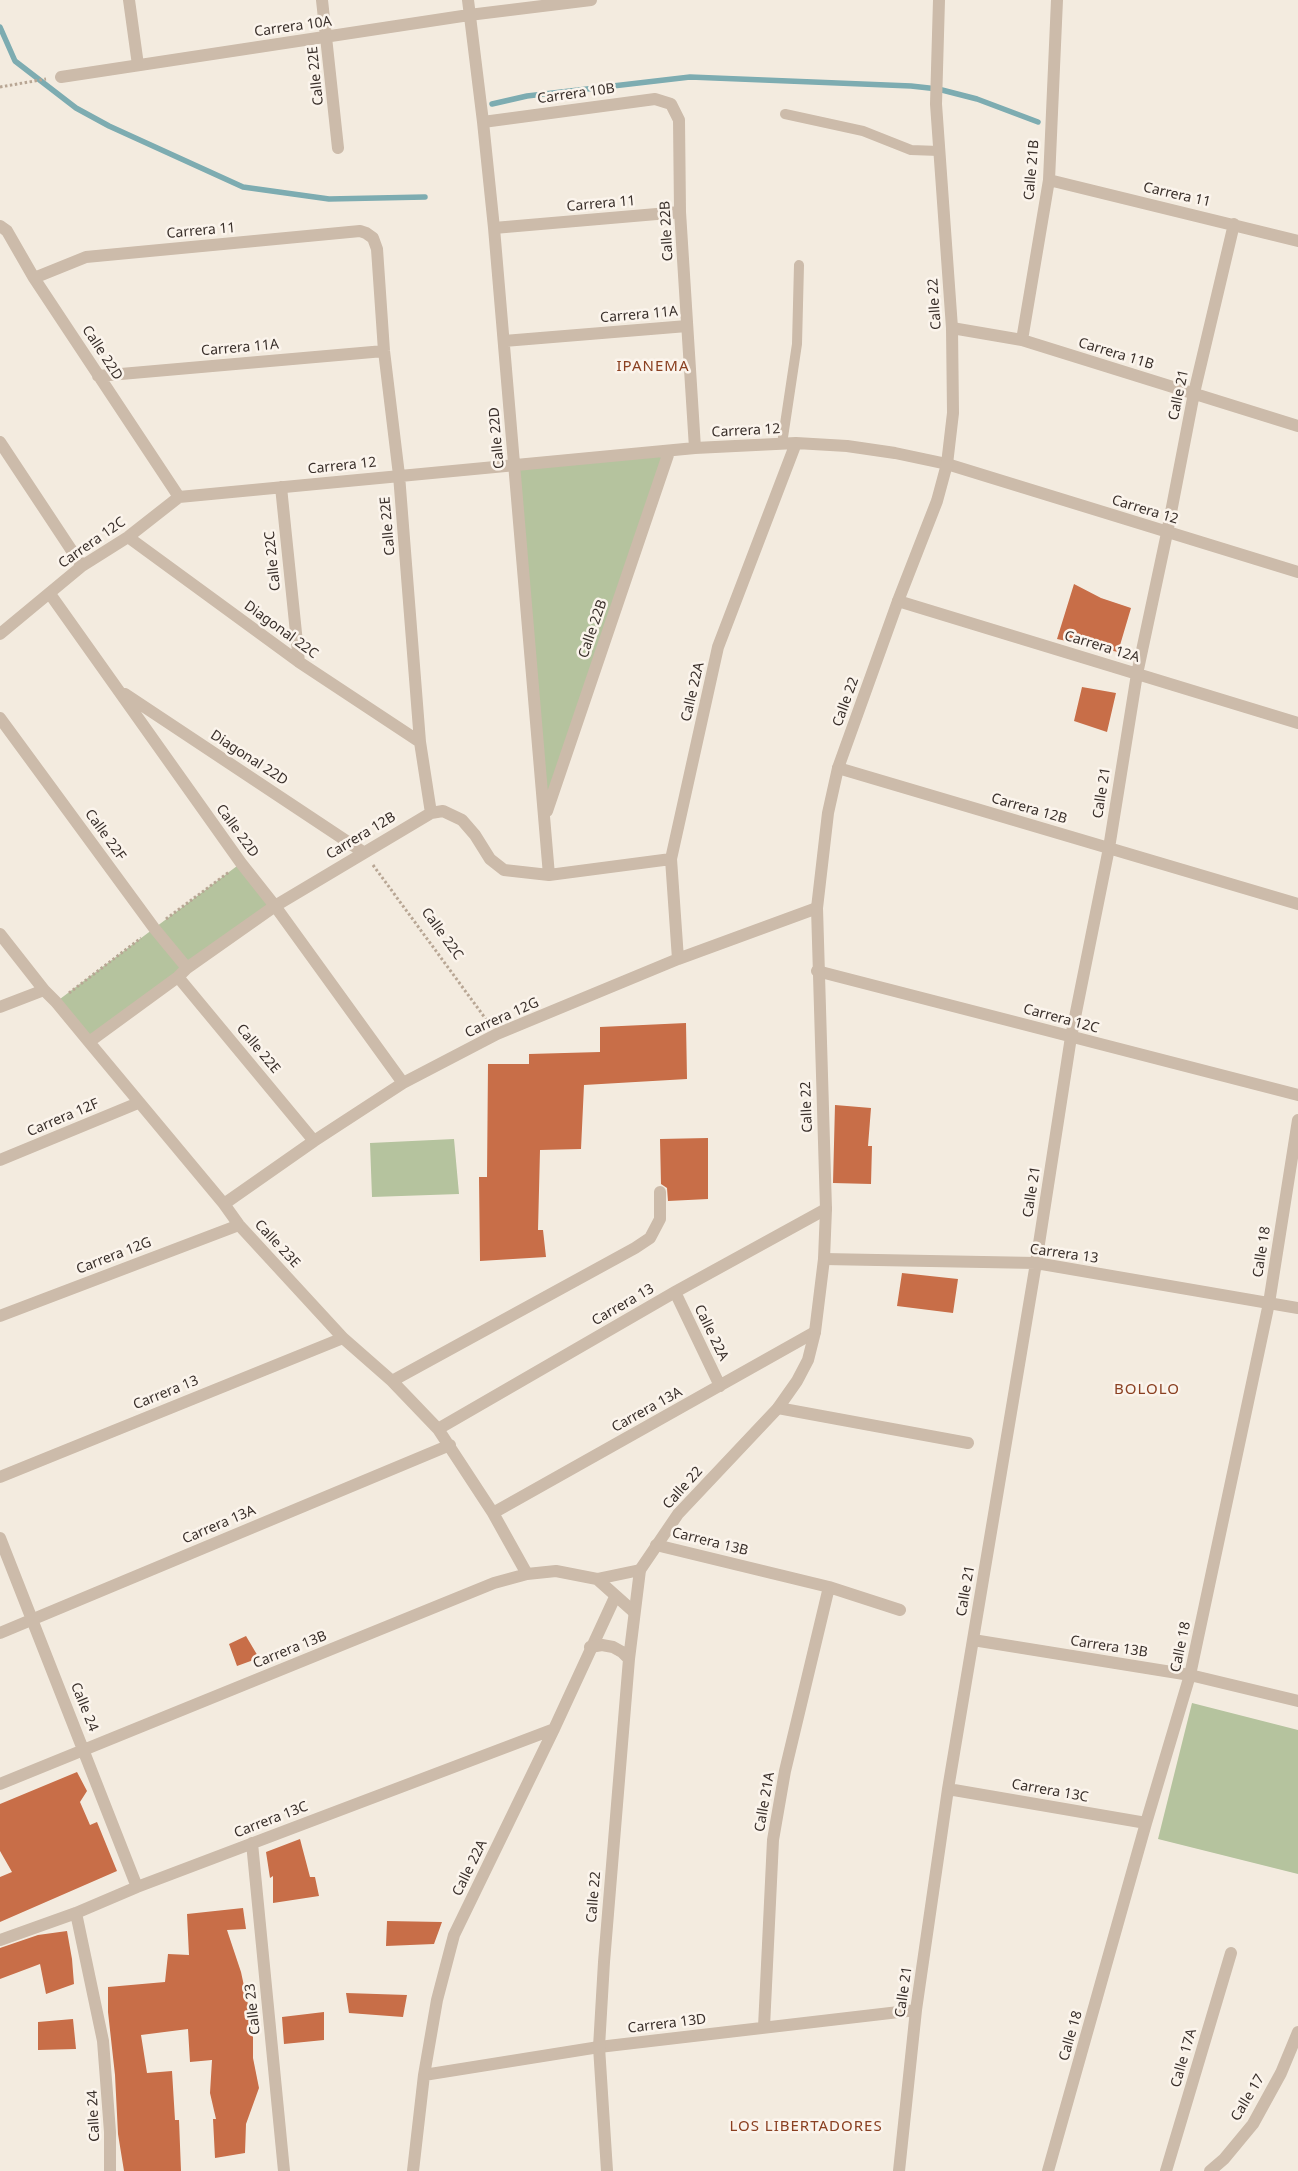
<!DOCTYPE html>
<style>
body{margin:0}
canvas{display:block;background:#f3ebdf}
</style>
<canvas width="1298" height="2171"></canvas>
<script>
const ctx = document.querySelector('canvas').getContext('2d');
ctx.lineJoin = 'round';
function paint(path, color) { ctx.fillStyle = color; ctx.fill(path, 'evenodd'); }
const toPath = rows => new Path2D(rows.map(r => 'M' + r).join(''));
function strokePath(path, color, width, dash) { ctx.strokeStyle = color; ctx.lineWidth = width; ctx.lineCap = dash ? 'butt' : 'round'; ctx.setLineDash(dash || []); ctx.stroke(path); }
function write(font, color, halo, rows, align = 'center') {
  ctx.font = font + ' "Noto Sans",sans-serif'; ctx.lineWidth = 5; ctx.setLineDash([]); ctx.textBaseline = 'middle'; ctx.strokeStyle = halo; ctx.fillStyle = color; for (const [text, x, y, turn = 0] of rows) {
    ctx.save(); ctx.translate(x, y); ctx.rotate((+turn || 0) * Math.PI / 180); ctx.textAlign = isNaN(turn) ? turn : align; if (halo) ctx.strokeText(text, 0, 0); ctx.fillText(text, 0, 0); ctx.restore();
  }
}
paint(toPath([
 [669,452,545,816,515,465],
 [241,863,275,906,89,1042,56,1002],
 [454,1139,459,1194,372,1197,370,1143],
 [1192,1703,1298,1730,1298,1874,1158,1839]
]), '#b5c39e');
strokePath(toPath([
 [0,27,15,61,76,108,109,126,243,187,329,199,425,197],
 [492,104,527,96,690,77,911,86,938,89,977,99,1038,122]
]), '#7dacb1', 5.5);
paint(toPath([
 [1074,584,1101,598,1131,608,1118,652,1057,639],
 [1082,687,1116,693,1107,732,1074,721],
 [686,1023,687,1079,584,1085,581,1149,540,1150,538,1230,543,1230,546,1257,480,1261,479,1177,487,1177,488,1064,529,1064,529,1054,600,1052,600,1027],
 [835,1105,871,1108,868,1146,872,1146,871,1184,833,1183],
 [708,1138,708,1199,668,1201,667,1188,661,1184,660,1139],
 [902,1273,958,1279,953,1313,897,1306],
 [246,1636,259,1658,237,1666,229,1644],
 [77,1772,87,1791,80,1802,90,1825,97,1822,117,1871,0,1922,0,1877,12,1872,0,1851,0,1804],
 [300,1839,310,1877,315,1877,319,1896,273,1903,273,1876,270,1878,266,1852],
 [243,1908,246,1929,227,1930,241,1972,253,2028,253,2058,259,2088,246,2124,245,2153,215,2158,213,2119,216,2119,210,2093,212,2060,190,2062,188,2029,141,2035,147,2073,172,2071,175,2120,179,2120,181,2171,124,2171,118,2134,115,2075,108,2012,108,1987,165,1982,168,1954,189,1955,187,1914],
 [387,1921,442,1922,434,1944,386,1946],
 [67,1931,72,1959,74,1984,46,1994,40,1964,0,1979,0,1948,38,1935],
 [346,1993,407,1995,403,2017,349,2013],
 [324,2012,324,2040,284,2044,282,2017],
 [73,2019,76,2049,38,2050,38,2022]
]), '#c86e48');
strokePath(toPath([
 [0,87,46,79],
 [373,865,488,1022],
 [166,919,229,872],
 [69,993,141,938]
]), '#b8a694', 3, [2.5, 2.5]);
strokePath(toPath([
 [785,114,863,131,911,150,939,151],
 [782,444,797,344,799,265]
]), '#cba', 10);
strokePath(toPath([
 [129,0,138,65],
 [322,0,338,148],
 [468,0,483,122,494,228,549,875],
 [61,77,469,15,591,0],
 [483,122,655,99,671,104,679,120,680,212,695,448],
 [1049,180,1298,241],
 [0,226,7,231,34,278,179,497],
 [494,228,680,212],
 [34,278,86,257,360,231,366,233,373,238,377,249,384,351,399,475,420,742,431,813],
 [952,328,1022,340,1298,426],
 [1022,340,1049,180,1057,0],
 [504,341,687,326],
 [98,376,384,351],
 [0,442,82,566],
 [281,487,299,662],
 [179,497,695,448,796,443,847,446,895,453,947,464,1298,572],
 [128,537,299,662,420,742],
 [50,594,241,863,275,906,403,1083],
 [898,601,1298,723],
 [0,634,82,566,128,537,179,497],
 [125,694,363,852],
 [0,718,154,928,187,968],
 [838,768,1298,904],
 [547,811,669,452],
 [0,934,44,990,56,1002,89,1042,224,1204,239,1225,343,1338,392,1381,438,1429,493,1513,527,1574],
 [678,959,671,859,718,647,796,443],
 [817,971,1298,1095],
 [178,977,314,1141],
 [0,1007,44,990],
 [89,1042,178,977,187,968,275,906,431,813,443,811,462,820,475,835,490,859,504,870,549,875,671,859],
 [0,1160,138,1103],
 [224,1204,314,1141,403,1083,497,1034,678,959,817,908],
 [824,1259,1036,1263,1298,1308],
 [675,1292,720,1386],
 [0,1316,239,1225],
 [392,1381,635,1248,650,1238,660,1219,660,1192],
 [778,1408,968,1443],
 [438,1429,675,1292,826,1209],
 [0,1477,343,1338],
 [493,1513,815,1332],
 [0,1538,137,1887],
 [656,1545,829,1587,900,1610],
 [597,1579,634,1612],
 [0,1633,450,1445],
 [973,1640,1190,1675,1298,1701],
 [0,1784,494,1583,527,1574,556,1571,597,1579,640,1570],
 [948,1789,1146,1823],
 [252,1843,284,2171],
 [76,1913,103,2041,110,2132,110,2171],
 [0,1940,76,1913,137,1887,554,1729],
 [764,2027,773,1840,785,1771,829,1587],
 [424,2075,599,2047,916,2010],
 [413,2171,424,2075,437,2000,454,1935,554,1729,615,1597],
 [899,2171,916,2010,948,1789,1036,1263,1071,1037,1109,848,1137,674,1167,533,1194,393,1234,224],
 [1048,2171,1146,1823,1190,1675,1269,1303,1298,1120],
 [1166,2171,1231,1953],
 [1210,2171,1224,2159,1253,2124,1281,2073,1298,2032]
]), '#cba', 12);
strokePath(toPath([
 [590,1647,602,1645,613,1647,622,1652,629,1659],
 [607,2171,599,2047,604,1962,629,1659,640,1570,678,1514,778,1408,797,1381,808,1360,815,1332,824,1259,826,1209,817,908,828,813,838,768,898,601,937,501,947,464,953,413,952,328,936,104,939,0]
]), '#cba', 12);
write('14px', '#392f2a', '#fbf4ec', [
 ["Carrera 10A",293,27,-8],
 ["Calle 22E",316,76,-96],
 ["Carrera 10B",576,94,-8],
 ["Calle 21B",1032,170,-85],
 ["Carrera 11",1177,195,13],
 ["Carrera 11",601,204,-5],
 ["Carrera 11",201,231,-5],
 ["Calle 22B",667,231,-93],
 ["Calle 22",935,304,-94],
 ["Carrera 11A",639,315,-5],
 ["Carrera 11A",240,348,-5],
 ["Calle 22D",102,353,57],
 ["Carrera 11B",1116,354,17],
 ["Calle 21",1179,395,-78],
 ["Carrera 12",746,431,-3],
 ["Calle 22D",497,438,-95],
 ["Carrera 12",342,466,-6],
 ["Carrera 12",1145,510,17],
 ["Calle 22E",388,526,-95],
 ["Carrera 12C",92,543,-35],
 ["Calle 22C",273,561,-96],
 ["Calle 22B",593,629,-71],
 ["Diagonal 22C",281,630,36],
 ["Carrera 12A",1102,647,17],
 ["Calle 22A",693,692,-77],
 ["Calle 22",846,702,-70],
 ["Diagonal 22D",249,758,33],
 ["Calle 21",1102,793,-81],
 ["Carrera 12B",1029,809,16],
 ["Calle 22D",237,831,54],
 ["Calle 22F",105,835,54],
 ["Carrera 12B",361,836,-31],
 ["Calle 22C",442,934,54],
 ["Carrera 12G",502,1018,-24],
 ["Carrera 12C",1061,1019,15],
 ["Calle 22E",258,1049,50],
 ["Calle 22",807,1107,-92],
 ["Carrera 12F",63,1118,-23],
 ["Calle 21",1032,1192,-81],
 ["Calle 23E",277,1244,47],
 ["Calle 18",1262,1252,-81],
 ["Carrera 13",1064,1254,8],
 ["Carrera 12G",114,1256,-21],
 ["Carrera 13",623,1305,-30],
 ["Calle 22A",711,1333,64],
 ["Carrera 13",166,1393,-22],
 ["Carrera 13A",647,1410,-29],
 ["Calle 22",683,1488,-48],
 ["Carrera 13A",219,1525,-23],
 ["Carrera 13B",710,1542,14],
 ["Calle 21",966,1591,-80],
 ["Carrera 13B",1109,1647,9],
 ["Calle 18",1181,1647,-78],
 ["Carrera 13B",290,1650,-22],
 ["Calle 24",84,1707,68],
 ["Carrera 13C",1050,1791,10],
 ["Calle 21A",765,1802,-80],
 ["Carrera 13C",271,1820,-21],
 ["Calle 22A",470,1868,-64],
 ["Calle 22",594,1897,-85],
 ["Calle 21",904,1992,-82],
 ["Calle 23",253,2009,-96],
 ["Carrera 13D",667,2024,-7],
 ["Calle 18",1071,2036,-74],
 ["Calle 17A",1184,2058,-74],
 ["Calle 17",1248,2098,-59],
 ["Calle 24",94,2116,-93]
]);
ctx.letterSpacing = '1px';
write('15px', '#8a4021', '#fbf4ec', [
 ["IPANEMA",653,367],
 ["BOLOLO",1147,1390],
 ["LOS LIBERTADORES",806,2127]
]);
ctx.letterSpacing = '0px';
</script>
